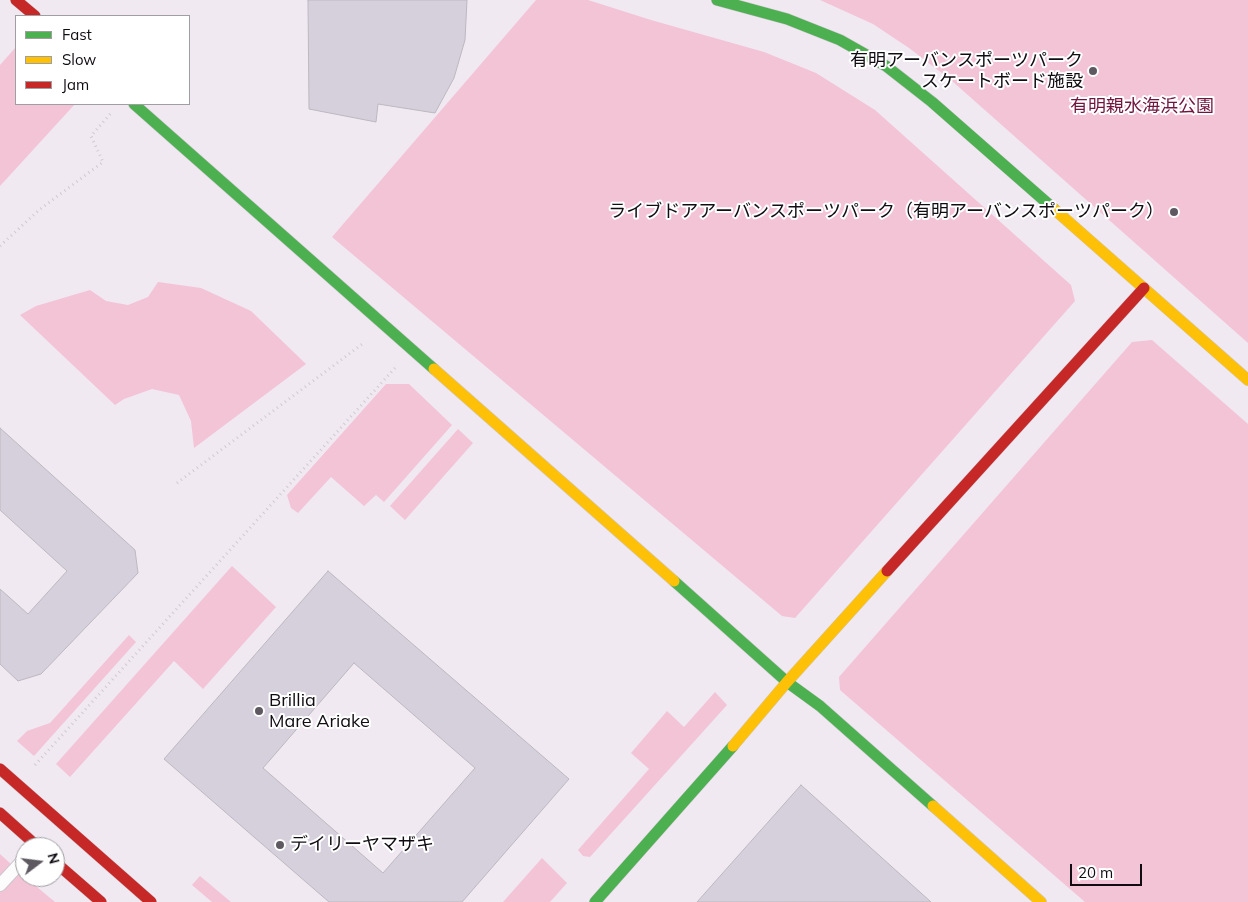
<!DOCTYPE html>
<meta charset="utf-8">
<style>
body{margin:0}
#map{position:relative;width:1248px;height:902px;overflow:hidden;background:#f0e9f2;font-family:Mulish,sans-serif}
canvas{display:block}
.legend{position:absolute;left:15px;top:15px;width:175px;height:90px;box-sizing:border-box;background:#fff;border:1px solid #9f9ea0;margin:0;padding:6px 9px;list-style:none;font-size:15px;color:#100c12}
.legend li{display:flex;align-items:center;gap:10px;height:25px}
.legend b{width:25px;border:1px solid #9f9ea0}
.north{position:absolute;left:15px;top:837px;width:50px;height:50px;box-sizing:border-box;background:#fff;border:1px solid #9f9ea0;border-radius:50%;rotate:75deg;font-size:14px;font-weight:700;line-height:20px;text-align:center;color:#100c12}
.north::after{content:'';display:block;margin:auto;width:18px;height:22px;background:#5e5960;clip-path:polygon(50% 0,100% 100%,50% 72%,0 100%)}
.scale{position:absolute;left:1070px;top:864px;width:72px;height:22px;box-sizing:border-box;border:2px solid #100c12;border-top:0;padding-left:6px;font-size:15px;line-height:18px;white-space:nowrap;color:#100c12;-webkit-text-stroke:4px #fff;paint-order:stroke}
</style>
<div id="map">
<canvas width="1248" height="902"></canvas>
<ul class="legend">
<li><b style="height:6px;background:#4caf50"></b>Fast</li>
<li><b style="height:6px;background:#ffc107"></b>Slow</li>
<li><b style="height:6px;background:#c62828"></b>Jam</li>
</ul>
<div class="north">N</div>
<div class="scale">20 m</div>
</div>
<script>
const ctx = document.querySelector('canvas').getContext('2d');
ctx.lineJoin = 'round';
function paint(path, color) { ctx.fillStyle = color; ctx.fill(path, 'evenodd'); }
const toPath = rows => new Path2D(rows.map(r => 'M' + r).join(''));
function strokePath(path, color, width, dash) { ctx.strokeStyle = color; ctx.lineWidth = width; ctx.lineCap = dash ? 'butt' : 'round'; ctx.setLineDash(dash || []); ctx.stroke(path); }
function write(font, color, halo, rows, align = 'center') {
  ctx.font = font + ' Mulish,"Noto Sans JP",sans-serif'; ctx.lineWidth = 4; ctx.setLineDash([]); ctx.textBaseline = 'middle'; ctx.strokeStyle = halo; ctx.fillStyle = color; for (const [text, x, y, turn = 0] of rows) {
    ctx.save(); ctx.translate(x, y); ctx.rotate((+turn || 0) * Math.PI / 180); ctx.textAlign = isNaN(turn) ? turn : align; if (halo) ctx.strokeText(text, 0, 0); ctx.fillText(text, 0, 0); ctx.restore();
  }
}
paint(toPath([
 [536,0,588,0,651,20,764,52,816,73,875,110,1071,285,1075,301,795,618,782,616,332,237],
 [820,0,1248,0,1248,343,952,81,909,48,873,24],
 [16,47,16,104,75,104,0,186,0,65],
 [158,282,201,288,251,311,306,364,194,448,191,421,179,395,152,389,124,399,115,405,20,315,36,306,90,290,106,301,128,305,148,297],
 [1152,340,1248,424,1248,902,1085,902,840,690,839,677,1132,342],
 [386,384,409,384,452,425,384,502,376,495,364,506,331,477,298,513,291,508,287,495],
 [458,429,473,443,405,520,390,506],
 [232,566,276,607,203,689,174,661,70,777,56,764],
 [129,635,136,642,34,756,17,741,27,731,50,723],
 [715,692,727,705,590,857,583,856,578,850,649,769,631,753,667,711,684,727],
 [0,854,25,877,55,902,0,902],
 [542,858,567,883,550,902,503,902],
 [200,876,231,902,212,902,192,885]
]), '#f3c3d6');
const building = toPath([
 [308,0,467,0,465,40,454,78,435,113,378,104,376,122,309,109,308,0],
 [0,428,135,550,138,573,41,674,18,681,0,664,0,589,28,614,67,571,0,510,0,428],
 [328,571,569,779,462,902,329,902,164,759,328,571],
 [354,663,475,768,383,873,263,768,354,663],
 [801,785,931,902,697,902,801,785]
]);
paint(building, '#d6d0dd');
strokePath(building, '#bcb8bf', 1);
const lane = toPath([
 [0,885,25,858]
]);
const fast = toPath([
 [717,0,787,19,840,40,886,66,932,102,1054,209],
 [134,104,434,369],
 [674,581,787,682,820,706,933,806],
 [595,902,733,746]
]);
const slow = toPath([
 [1054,209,1248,380],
 [434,369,674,581],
 [733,746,787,682,887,571],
 [933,806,1041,902]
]);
const jam = toPath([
 [16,0,35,16],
 [887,571,1144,288],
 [0,769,151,902],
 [0,813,38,847],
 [55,862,101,902]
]);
strokePath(lane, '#cdc7ce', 14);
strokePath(fast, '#cdc7ce', 12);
strokePath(slow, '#cdc7ce', 12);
strokePath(jam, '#cdc7ce', 12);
strokePath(toPath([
 [0,246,39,210,103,162,91,136,111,113],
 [177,483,365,342],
 [35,765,395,368]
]), '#cdcbce', 3, [1, 4]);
strokePath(lane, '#fdfcfd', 12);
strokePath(fast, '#4caf50', 11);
strokePath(slow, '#ffc107', 11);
strokePath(jam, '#c62828', 11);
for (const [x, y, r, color] of [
 [1093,71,5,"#5e5960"],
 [1174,212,5,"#5e5960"],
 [259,711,5,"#5e5960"],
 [280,845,5,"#5e5960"]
]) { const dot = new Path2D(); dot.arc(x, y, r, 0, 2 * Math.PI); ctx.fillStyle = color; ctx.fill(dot); strokePath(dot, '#fff', 2); }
write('18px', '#100c12', '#fff', [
 ["有明アーバンスポーツパーク",1083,61],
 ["スケートボード施設",1083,82],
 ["ライブドアアーバンスポーツパーク（有明アーバンスポーツパーク）",1164,212],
 ["Brillia",269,701,"left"],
 ["Mare Ariake",269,722,"left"],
 ["デイリーヤマザキ",290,845,"left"]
], 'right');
write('18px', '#6f163f', '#fff', [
 ["有明親水海浜公園",1142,107]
]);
</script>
